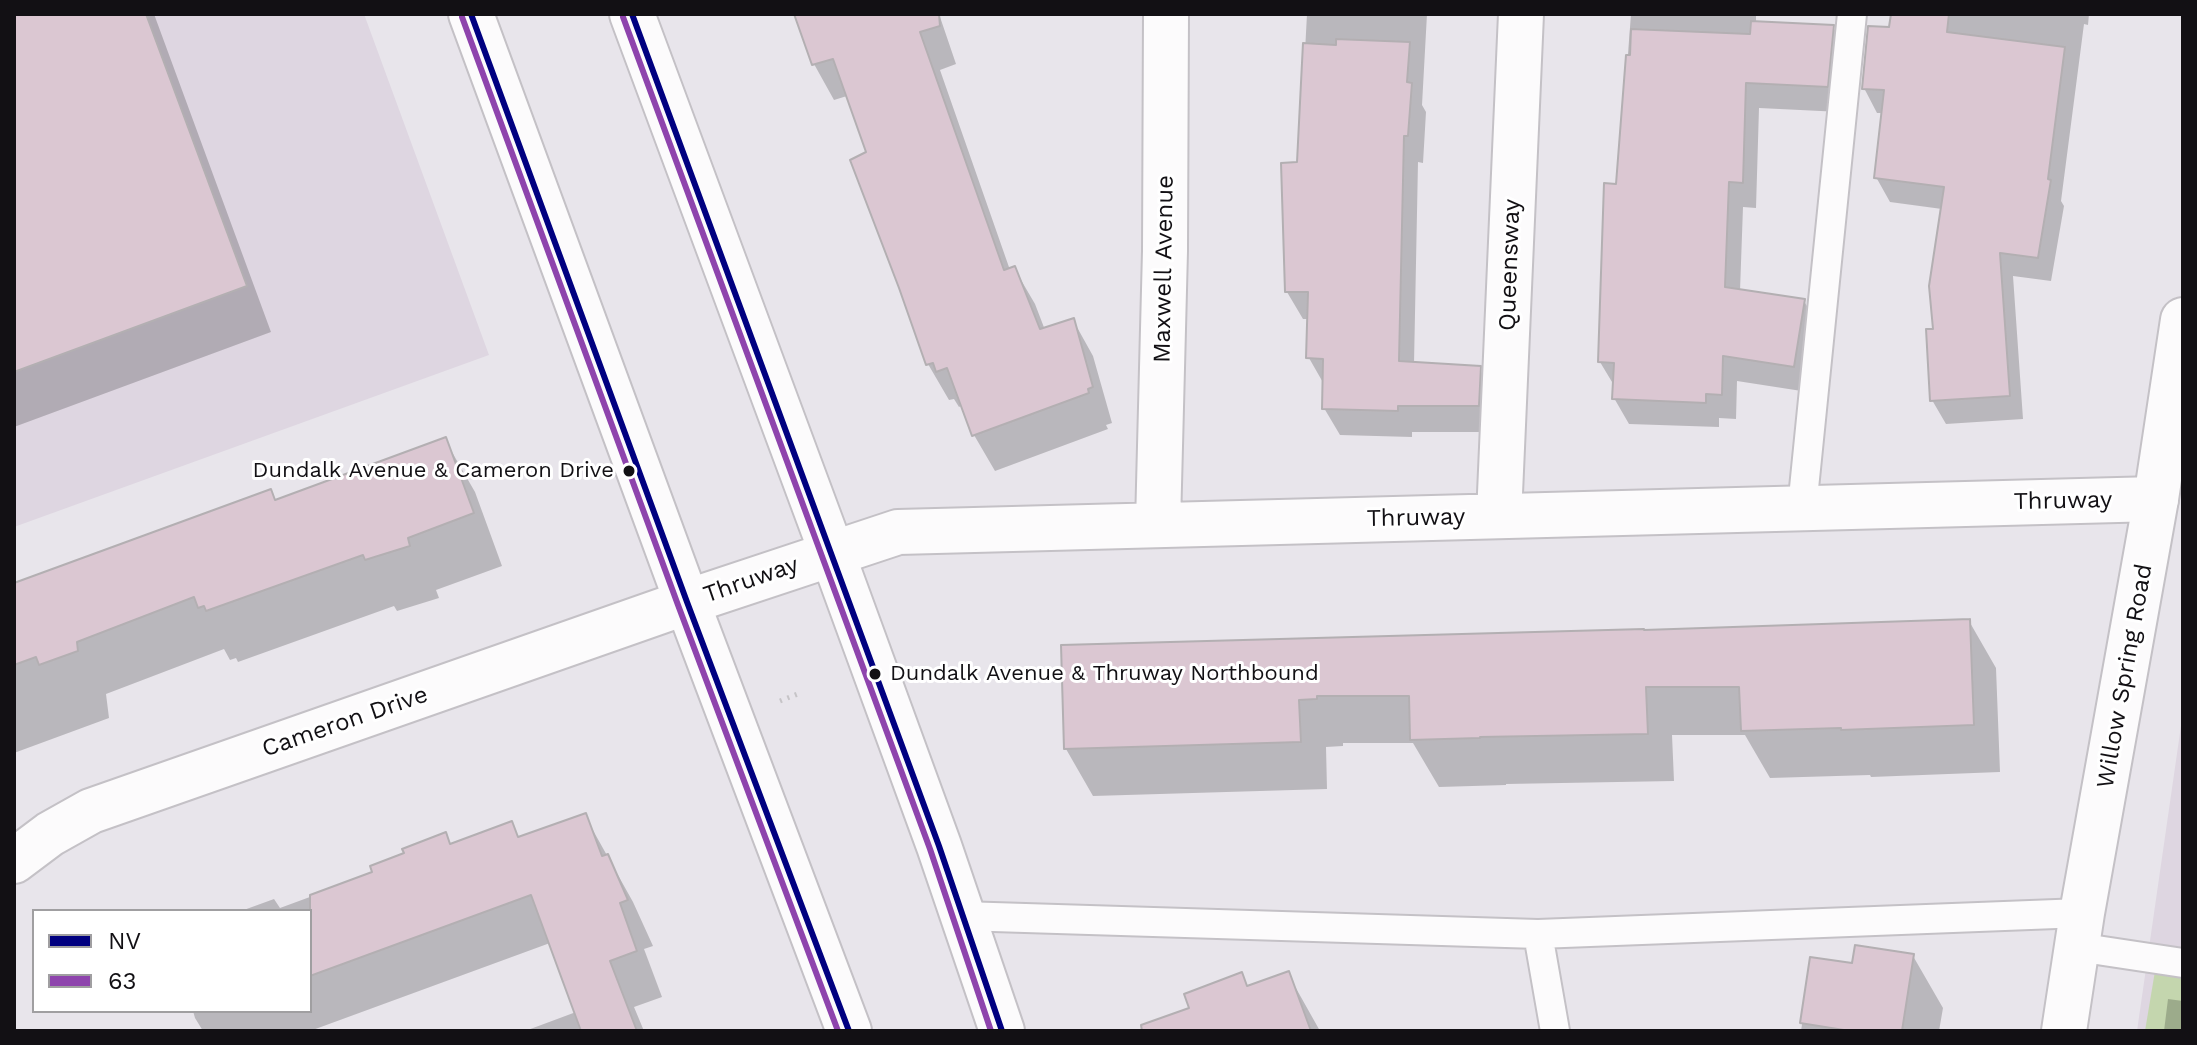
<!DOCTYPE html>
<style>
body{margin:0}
#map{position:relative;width:2197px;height:1045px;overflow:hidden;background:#e8e5eb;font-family:"Work Sans",sans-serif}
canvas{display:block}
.frame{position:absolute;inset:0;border:16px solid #121014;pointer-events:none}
.legend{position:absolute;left:32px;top:909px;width:280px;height:104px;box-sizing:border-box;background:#fff;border:2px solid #a09fa1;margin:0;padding:10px 14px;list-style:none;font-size:24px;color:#121014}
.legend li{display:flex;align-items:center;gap:16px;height:40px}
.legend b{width:40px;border:2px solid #a09fa1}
</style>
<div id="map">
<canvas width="2197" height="1045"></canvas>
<div class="frame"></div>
<ul class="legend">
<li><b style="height:10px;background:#000080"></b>NV</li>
<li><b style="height:10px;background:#8e44ad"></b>63</li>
</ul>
</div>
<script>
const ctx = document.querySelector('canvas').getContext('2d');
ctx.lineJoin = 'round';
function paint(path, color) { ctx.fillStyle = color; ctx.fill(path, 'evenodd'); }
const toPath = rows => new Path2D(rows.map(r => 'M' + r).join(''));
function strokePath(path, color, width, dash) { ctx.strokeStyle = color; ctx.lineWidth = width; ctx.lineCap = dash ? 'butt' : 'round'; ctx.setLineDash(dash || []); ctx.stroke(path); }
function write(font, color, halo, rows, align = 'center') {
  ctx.font = font + ' "Work Sans",sans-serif'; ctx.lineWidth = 6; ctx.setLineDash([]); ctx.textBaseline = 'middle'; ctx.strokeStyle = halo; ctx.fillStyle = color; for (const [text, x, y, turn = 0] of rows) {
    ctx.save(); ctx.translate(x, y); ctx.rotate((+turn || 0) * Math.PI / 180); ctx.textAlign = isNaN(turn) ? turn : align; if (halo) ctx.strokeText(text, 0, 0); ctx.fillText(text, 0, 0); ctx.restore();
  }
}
paint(toPath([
 [14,14,364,14,489,355,14,527],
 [2183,712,2183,1031,2137,1031]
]), '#ded6e1');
paint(toPath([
 [2155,971,2183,975,2183,1031,2145,1031]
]), '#c4d6ae');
paint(toPath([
 [14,14,154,14,271,332,14,427],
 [796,14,939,14,956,64,940,70,1010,270,1014,268,1035,304,1045,330,1073,320,1093,356,1112,423,1106,425,1108,429,995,471,974,435,963,405,959,407,954,399,949,400,928,364,869,154,847,96,834,100,814,64],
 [1307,14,1427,14,1422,105,1426,112,1423,163,1418,162,1414,364,1479,368,1495,396,1493,432,1412,432,1412,437,1340,435,1324,408,1325,386,1309,358,1309,319,1303,319,1287,292,1299,164],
 [1631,14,1756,14,1756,23,1833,27,1847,52,1841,112,1759,108,1756,208,1743,207,1740,291,1804,301,1819,327,1808,392,1737,381,1736,419,1719,418,1719,427,1629,424,1614,398,1615,387,1600,362,1618,186],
 [1892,14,2089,14,2088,25,2084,24,2061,201,2064,206,2051,281,2013,276,2023,419,1946,424,1932,400,1942,209,1890,202,1876,177,1884,113,1877,113,1864,88,1890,29],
 [445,440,475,492,502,566,436,590,439,598,397,611,394,606,238,662,236,658,230,660,224,649,106,694,109,718,14,753,14,585,276,502],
 [1969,621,1996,668,2000,772,1871,777,1870,775,1770,778,1745,735,1672,735,1674,781,1506,784,1506,785,1439,787,1413,743,1343,743,1343,746,1326,747,1327,789,1093,796,1066,749,1063,647],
 [585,816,633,902,653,946,644,949,662,997,634,1007,644,1031,525,1031,576,1012,550,943,310,1031,203,1031,195,1018,193,1011,310,1011,310,911,241,911,274,899,280,908,375,873,445,835,451,845,511,824,520,839],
 [1913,956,1943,1008,1939,1031,1801,1031,1812,959,1854,965],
 [1288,974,1320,1031,1200,1031,1241,975,1249,988],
 [2168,999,2183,1001,2183,1031,2164,1031]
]), '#0003');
const building = toPath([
 [14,14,146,14,247,286,14,372,14,14],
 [794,14,939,14,940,26,920,32,1004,270,1015,266,1040,329,1074,318,1093,387,1088,389,1089,393,972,436,947,368,936,372,933,363,926,365,899,288,850,160,866,152,833,59,812,65,794,14],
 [1891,14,1949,14,1947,32,2065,47,2048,179,2051,180,2038,258,2000,253,2010,396,1930,401,1926,329,1933,329,1929,286,1944,187,1874,178,1884,90,1862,89,1868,26,1889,27,1891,14],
 [1751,21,1834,25,1828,87,1746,83,1743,183,1729,182,1725,287,1805,299,1794,367,1723,356,1722,395,1706,394,1706,403,1612,399,1614,363,1598,362,1604,183,1616,184,1626,55,1630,55,1631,29,1750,34,1751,21],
 [1336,39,1410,42,1407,82,1412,83,1408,136,1404,136,1399,361,1481,366,1479,406,1398,406,1398,411,1322,409,1323,359,1306,358,1308,292,1285,292,1281,163,1297,162,1303,43,1336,45,1336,39],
 [446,437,474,513,408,538,410,546,365,560,363,555,206,611,204,606,198,608,194,597,77,642,78,651,39,665,36,657,14,665,14,583,271,489,275,500,446,437],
 [1970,619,1974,725,1841,730,1841,728,1741,731,1739,687,1646,687,1648,734,1480,737,1480,738,1410,740,1409,696,1317,696,1317,699,1299,700,1301,742,1064,749,1061,645,1644,629,1644,630,1970,619],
 [586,813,602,856,608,854,628,900,620,903,637,951,610,961,637,1031,581,1031,531,895,310,976,310,895,372,872,370,866,404,853,402,849,446,832,450,844,512,821,518,837,586,813],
 [1855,945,1914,954,1902,1031,1850,1031,1800,1023,1810,957,1852,963,1855,945],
 [1289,971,1311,1031,1142,1031,1141,1025,1189,1008,1184,994,1242,972,1247,986,1289,971]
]);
paint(building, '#dbc7d2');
strokePath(building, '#b3afb2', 2);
const service = toPath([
 [1802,508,1852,14],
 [961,916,1538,934,2082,913],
 [1538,934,1555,1031],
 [2077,947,2183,963]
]);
const minor = toPath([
 [1499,516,1521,14],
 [1158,524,1165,251,1166,14],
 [14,861,50,834,91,811,687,602,898,532,2156,499]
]);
const tertiary = toPath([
 [2064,1031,2082,913,2156,499,2183,320]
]);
const primary = toPath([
 [471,14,687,602,849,1031],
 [632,14,832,553,939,846,1002,1031]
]);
strokePath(service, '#c4c1c6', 32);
strokePath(minor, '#c4c1c6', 48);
strokePath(tertiary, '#c4c1c6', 48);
strokePath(primary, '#c4c1c6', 48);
strokePath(toPath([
 [780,701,800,693]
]), '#c6c4c7', 5, [2, 6]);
strokePath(service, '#fcfbfc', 28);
strokePath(minor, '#fcfbfc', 44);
strokePath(tertiary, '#fcfbfc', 44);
strokePath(primary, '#fcfbfc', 44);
strokePath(toPath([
 [471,14,687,602,849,1031],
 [632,14,939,846,1002,1031]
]), '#000080', 6);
strokePath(toPath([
 [462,17,678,605,838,1031],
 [623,17,930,849,991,1031]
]), '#8e44ad', 6);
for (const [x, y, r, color] of [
 [629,471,7,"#121014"],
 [875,674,7,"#121014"]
]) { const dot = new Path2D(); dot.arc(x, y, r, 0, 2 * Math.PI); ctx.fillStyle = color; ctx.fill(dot); strokePath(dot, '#fff', 3); }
write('22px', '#121014', '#fff', [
 ["Dundalk Avenue & Cameron Drive",614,471],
 ["Dundalk Avenue & Thruway Northbound",890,674,"left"]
], 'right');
write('24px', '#121014', '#fff', [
 ["Queensway",1510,265,-88],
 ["Maxwell Avenue",1164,269,-89],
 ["Thruway",2063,501,-1],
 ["Thruway",1416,518,-1],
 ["Thruway",751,580,-19],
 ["Willow Spring Road",2125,676,-80],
 ["Cameron Drive",345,722,-19]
]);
</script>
